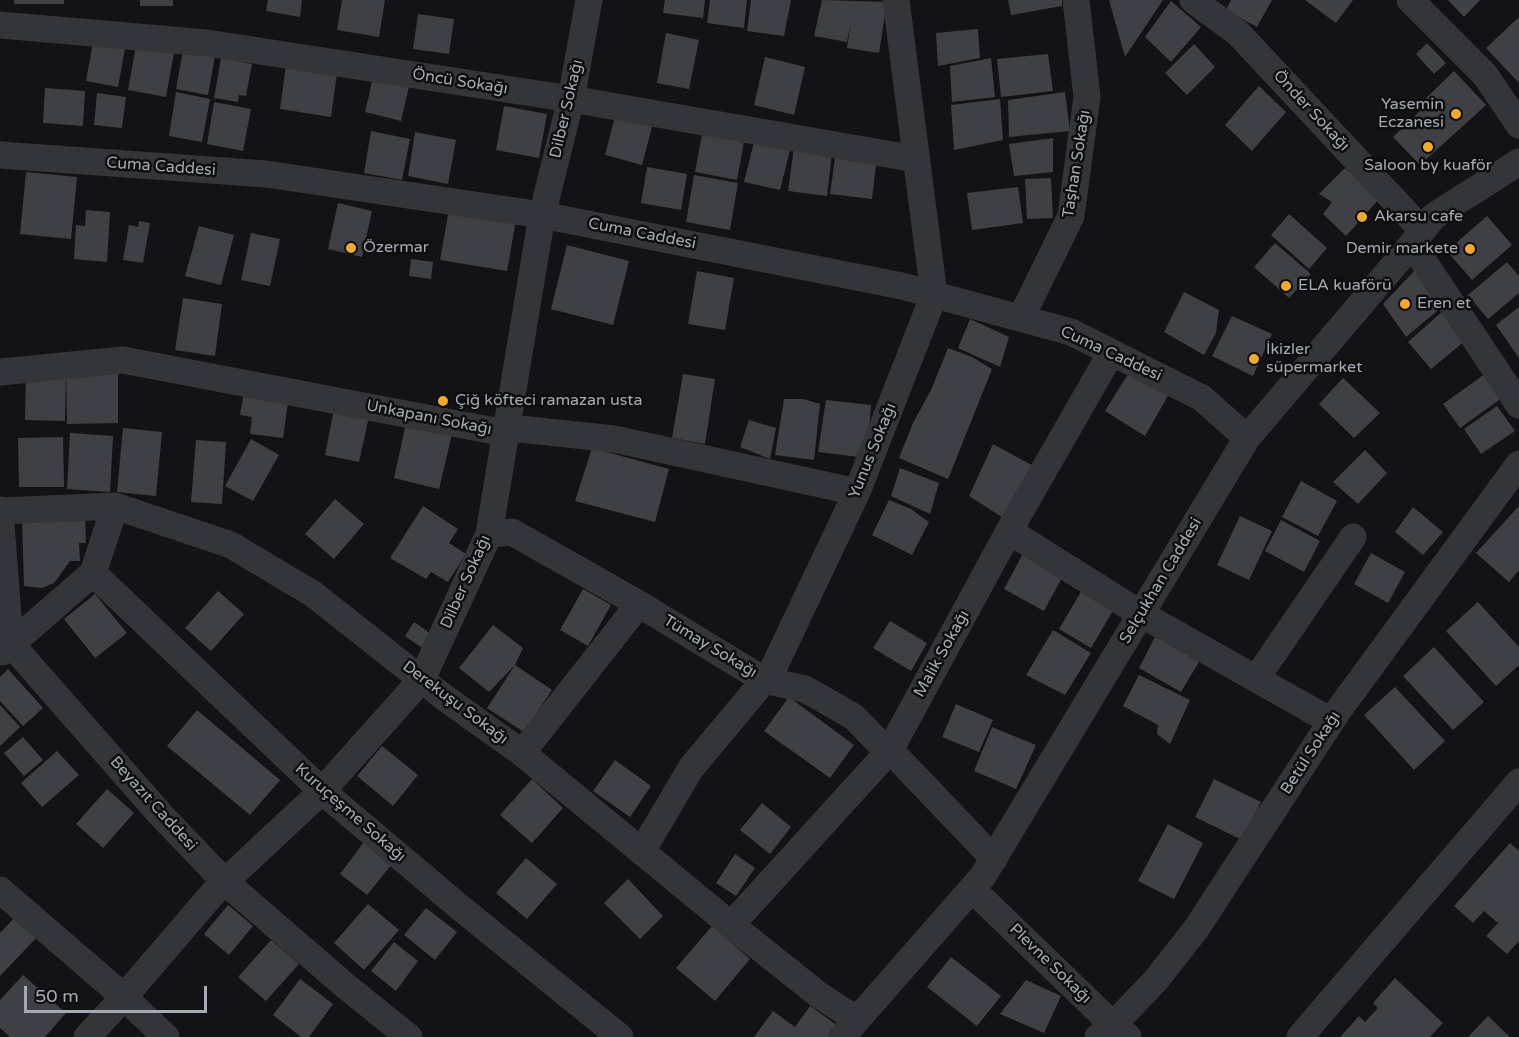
<!DOCTYPE html>
<meta charset="utf-8">
<style>
body{margin:0}
#map{position:relative;width:1519px;height:1037px;overflow:hidden;background:#131315;font-family:"Varela Round",sans-serif}
canvas{display:block}
.scale{position:absolute;left:24px;top:986px;width:183px;height:27px;box-sizing:border-box;border:3px solid #a5aab5;border-top:0;padding-left:8px;font-size:18px;line-height:21px;white-space:nowrap;color:#a5aab5;-webkit-text-stroke:4px #0e0e10;paint-order:stroke}
</style>
<div id="map">
<canvas width="1519" height="1037"></canvas>
<div class="scale">50 m</div>
</div>
<script>
const ctx = document.querySelector('canvas').getContext('2d');
ctx.lineJoin = 'round';
function paint(path, color) { ctx.fillStyle = color; ctx.fill(path, 'evenodd'); }
const toPath = rows => new Path2D(rows.map(r => 'M' + r).join(''));
function strokePath(path, color, width, dash) { ctx.strokeStyle = color; ctx.lineWidth = width; ctx.lineCap = dash ? 'butt' : 'round'; ctx.setLineDash(dash || []); ctx.stroke(path); }
function write(font, color, halo, rows, align = 'center') {
  ctx.font = font + ' "Varela Round",sans-serif'; ctx.lineWidth = 5; ctx.setLineDash([]); ctx.textBaseline = 'middle'; ctx.strokeStyle = halo; ctx.fillStyle = color; for (const [text, x, y, turn = 0] of rows) {
    ctx.save(); ctx.translate(x, y); ctx.rotate((+turn || 0) * Math.PI / 180); ctx.textAlign = isNaN(turn) ? turn : align; if (halo) ctx.strokeText(text, 0, 0); ctx.fillText(text, 0, 0); ctx.restore();
  }
}
paint(toPath([
 [14,0,64,0,64,4,14,4],
 [140,0,173,0,173,6,140,6],
 [268,0,302,0,300,17,266,11],
 [342,0,385,0,379,37,337,30],
 [665,0,705,0,703,18,663,13],
 [710,0,747,0,744,28,707,23],
 [751,0,791,0,784,36,747,31],
 [822,0,887,2,879,53,847,48,851,21,847,42,814,36],
 [1008,0,1062,0,1062,6,1011,15],
 [1109,0,1163,0,1125,57],
 [1231,0,1272,0,1257,27,1226,10],
 [1305,0,1353,0,1336,23],
 [1448,0,1480,0,1464,17],
 [1171,1,1201,27,1171,62,1145,37],
 [418,14,454,19,449,54,413,49],
 [1519,17,1519,83,1486,48],
 [978,29,980,58,938,66,936,33],
 [666,33,699,40,689,89,657,83],
 [94,37,126,43,118,87,86,81],
 [137,40,175,47,166,97,128,90],
 [1427,43,1446,63,1434,74,1416,54],
 [1194,44,1215,67,1187,95,1165,73],
 [183,50,215,56,208,95,176,89],
 [1048,54,1053,91,1001,97,997,59],
 [765,57,805,67,794,115,754,105],
 [221,58,252,64,246,96,239,95,238,102,214,98],
 [991,58,995,97,952,102,950,66],
 [286,65,337,73,331,117,280,109],
 [1454,71,1486,105,1420,165,1393,137,1424,107,1421,103],
 [374,73,410,82,401,121,365,112],
 [1259,86,1286,112,1252,151,1225,125],
 [45,88,85,91,83,126,43,123],
 [176,92,210,99,202,142,169,136],
 [1065,92,1070,131,1009,137,1008,100],
 [97,93,126,97,122,128,94,125],
 [1000,99,1003,140,954,150,951,105],
 [214,102,251,109,243,151,207,144],
 [504,106,547,114,539,158,496,150],
 [616,113,653,123,642,165,605,155],
 [371,131,410,139,402,180,364,173],
 [415,132,456,140,448,184,408,176],
 [702,134,744,142,737,180,695,172],
 [1053,138,1053,172,1014,176,1009,144],
 [754,142,790,150,780,190,744,182],
 [794,147,832,153,827,196,788,191],
 [836,151,877,157,872,199,830,194],
 [647,167,687,174,681,210,641,203],
 [1345,168,1380,198,1346,236,1323,214,1332,202,1319,194],
 [26,172,77,177,71,239,20,234],
 [694,175,738,183,730,230,686,222],
 [1051,178,1053,218,1027,219,1025,179],
 [1018,187,1023,223,972,230,967,193],
 [338,203,372,211,362,257,328,249],
 [449,209,516,220,507,271,440,260],
 [86,210,110,212,107,262,74,259,76,225,85,226],
 [1289,214,1327,248,1309,269,1271,235],
 [1487,216,1512,245,1472,280,1447,251],
 [139,221,150,223,143,263,123,260,129,225,138,227],
 [199,226,234,235,221,285,185,276],
 [251,233,280,239,270,286,241,280],
 [1275,243,1311,274,1289,298,1254,267],
 [567,245,629,261,613,325,551,309],
 [411,259,433,262,431,279,409,276],
 [1507,262,1519,276,1519,293,1488,319,1468,295],
 [1416,269,1443,306,1406,337,1383,304],
 [697,271,734,278,725,330,688,324],
 [1184,292,1219,310,1216,333,1204,355,1164,332],
 [183,298,222,304,215,356,175,350],
 [1519,307,1519,358,1496,325],
 [1444,310,1465,341,1431,369,1408,342],
 [1232,316,1272,334,1253,376,1212,356],
 [970,319,1009,337,1000,367,958,348],
 [948,348,972,357,992,369,948,479,899,458,913,423,931,390],
 [66,369,118,369,118,423,67,424],
 [1130,371,1169,394,1145,436,1105,411],
 [26,373,66,374,65,421,25,420],
 [683,374,715,379,705,444,672,438],
 [1485,374,1502,398,1460,428,1443,404],
 [1343,378,1380,413,1354,438,1319,404],
 [289,395,283,438,250,434,252,417,240,415,243,397,254,398],
 [784,399,803,399,820,404,814,460,775,455],
 [826,400,871,405,867,458,818,452],
 [335,404,370,412,359,462,325,455],
 [1497,406,1515,431,1481,454,1464,429],
 [749,420,776,428,770,459,740,447],
 [406,423,452,434,439,489,394,478],
 [123,428,162,432,156,496,117,492],
 [70,433,113,436,110,492,67,489],
 [63,437,64,487,19,487,18,438],
 [251,439,279,455,253,501,225,486],
 [196,440,226,442,222,504,191,502],
 [993,444,1039,469,1011,523,969,496],
 [592,448,669,469,655,522,575,501],
 [1365,450,1387,473,1358,504,1333,482],
 [900,468,939,483,930,514,891,496],
 [1301,481,1337,501,1318,536,1282,517],
 [335,499,364,524,334,559,305,534],
 [889,500,911,509,929,522,912,555,872,535],
 [423,506,458,529,449,543,466,554,448,582,431,572,426,579,390,558],
 [1519,506,1519,570,1509,582,1476,553],
 [1413,507,1443,532,1423,555,1395,532],
 [85,515,86,543,79,543,80,561,70,561,54,583,42,588,24,586,22,517],
 [1240,516,1272,531,1249,580,1217,565],
 [1281,520,1320,541,1304,572,1265,551],
 [1026,548,1066,570,1044,611,1004,589],
 [1371,553,1405,572,1388,603,1354,584],
 [1085,585,1117,604,1091,648,1059,629],
 [583,589,611,605,588,646,560,630],
 [218,591,244,614,211,651,185,628],
 [95,594,127,633,95,658,64,619],
 [1478,602,1519,647,1519,665,1496,686,1446,631],
 [890,621,927,643,911,671,873,648],
 [414,622,434,636,425,650,405,636],
 [493,625,523,648,515,665,489,692,459,668],
 [1053,630,1091,653,1065,695,1026,675],
 [1156,635,1200,660,1181,692,1139,668],
 [1434,647,1484,702,1453,730,1403,676],
 [515,665,552,690,524,732,487,708],
 [8,669,43,708,23,726,0,701,0,677],
 [1139,675,1190,700,1170,744,1157,734,1158,725,1123,706],
 [1395,687,1445,741,1414,770,1364,715],
 [789,697,854,745,830,778,764,731],
 [956,704,993,720,979,752,942,737],
 [0,705,20,727,0,746],
 [197,710,280,780,250,815,167,746],
 [992,727,1036,745,1016,789,974,771],
 [23,737,43,760,24,776,4,753],
 [382,746,418,775,393,806,357,776],
 [57,751,79,775,42,807,21,783],
 [615,760,651,786,630,817,593,791],
 [532,779,563,808,532,843,500,815],
 [1214,779,1261,802,1242,840,1195,817],
 [107,789,134,813,103,848,76,824],
 [762,803,791,827,770,854,740,830],
 [1168,824,1203,843,1174,899,1138,881],
 [364,842,392,864,367,895,340,874],
 [1510,843,1519,851,1519,941,1507,954,1486,936,1498,923,1484,911,1473,923,1454,906],
 [735,854,755,868,736,896,716,883],
 [526,858,557,884,527,919,496,893],
 [628,879,663,916,640,939,604,903],
 [368,904,399,930,364,970,334,943],
 [228,905,253,926,229,955,204,934],
 [426,908,457,932,435,960,404,935],
 [18,914,40,934,0,976,0,933],
 [712,926,750,959,715,1001,676,968],
 [271,940,299,964,266,1001,238,977],
 [394,942,418,961,396,991,371,971],
 [951,957,1001,996,977,1026,927,987],
 [23,975,66,1013,45,1037,10,1037,0,1028,0,1000],
 [1395,978,1443,1023,1430,1037,1340,1037,1359,1016,1365,1022,1378,1008,1373,1003],
 [300,979,333,1004,309,1037,301,1037,273,1015],
 [1026,980,1061,996,1044,1033,1000,1014],
 [810,1006,838,1026,831,1037,754,1037,773,1011,795,1027],
 [1488,1016,1510,1037,1468,1037]
]), '#3f4045');
strokePath(toPath([
 [1193,0,1238,33,1422,230],
 [1410,0,1485,75,1519,125],
 [0,25,207,43,571,99,916,159],
 [0,155,266,174,542,215,902,286,1071,332,1202,398,1247,438],
 [1412,244,1519,405],
 [1021,318,1071,216,1087,97,1076,0],
 [0,372,123,360,505,433,520,429,614,439,857,492],
 [0,510,10,643,160,814,225,882,348,988,409,1037],
 [0,511,115,506,231,545,313,594,445,698,522,753,731,925,819,995,856,1019],
 [1009,531,1141,614,1331,721],
 [489,534,512,532,639,604,764,680,805,689,854,717,877,741,890,750,994,859],
 [93,573,322,791,463,910,620,1037],
 [2,652,93,573,115,506],
 [1256,679,1353,537],
 [522,753,639,604],
 [642,851,691,768,772,671,857,492,934,295,896,0],
 [972,889,1113,1025,1128,1037],
 [0,890,124,997,166,1037],
 [731,925,890,750,1009,531,1111,353],
 [87,1037,124,997,215,891,322,791,422,679,489,534,542,215,571,99,589,0],
 [842,1037,983,876,1247,438,1412,244,1434,216,1519,162],
 [1098,1037,1113,1025,1156,980,1196,929,1338,711,1519,464],
 [1300,1037,1519,782]
]), '#34353a', 27);
for (const [x, y, r, color] of [
 [1456,114,6,"#f2aa2e"],
 [1428,147,6,"#f2aa2e"],
 [1362,217,6,"#f2aa2e"],
 [351,248,6,"#f2aa2e"],
 [1470,249,6,"#f2aa2e"],
 [1286,286,6,"#f2aa2e"],
 [1405,304,6,"#f2aa2e"],
 [1254,359,6,"#f2aa2e"],
 [443,401,6,"#f2aa2e"]
]) { const dot = new Path2D(); dot.arc(x, y, r, 0, 2 * Math.PI); ctx.fillStyle = color; ctx.fill(dot); strokePath(dot, '#0e0e10', 2); }
write('16px', '#a5aab5', '#0e0e10', [
 ["Öncü Sokağı",460,82,9],
 ["Dilber Sokağı",567,109,-77],
 ["Önder Sokağı",1311,111,47],
 ["Taşhan Sokağı",1077,164,-81],
 ["Cuma Caddesi",161,167,4],
 ["Cuma Caddesi",642,234,11],
 ["Cuma Caddesi",1111,354,25],
 ["Unkapanı Sokağı",429,418,11],
 ["Yunus Sokağı",873,451,-68],
 ["Selçukhan Caddesi",1161,581,-59],
 ["Dilber Sokağı",466,582,-66],
 ["Tümay Sokağı",710,647,31],
 ["Malik Sokağı",942,654,-61],
 ["Derekuşu Sokağı",455,703,37],
 ["Betül Sokağı",1311,753,-57],
 ["Beyazıt Caddesi",153,804,48],
 ["Kuruçeşme Sokağı",350,813,41],
 ["Plevne Sokağı",1050,964,44]
]);
write('16px', '#a5aab5', '#0e0e10', [
 ["Yasemin",1444,105,"right"],
 ["Eczanesi",1444,123,"right"],
 ["Saloon by kuaför",1428,166,"center"],
 ["Akarsu cafe",1374,217],
 ["Özermar",363,248],
 ["Demir markete",1458,249,"right"],
 ["ELA kuaförü",1298,286],
 ["Eren et",1417,304],
 ["İkizler",1266,350],
 ["süpermarket",1266,368],
 ["Çiğ köfteci ramazan usta",455,401]
], 'left');
</script>
